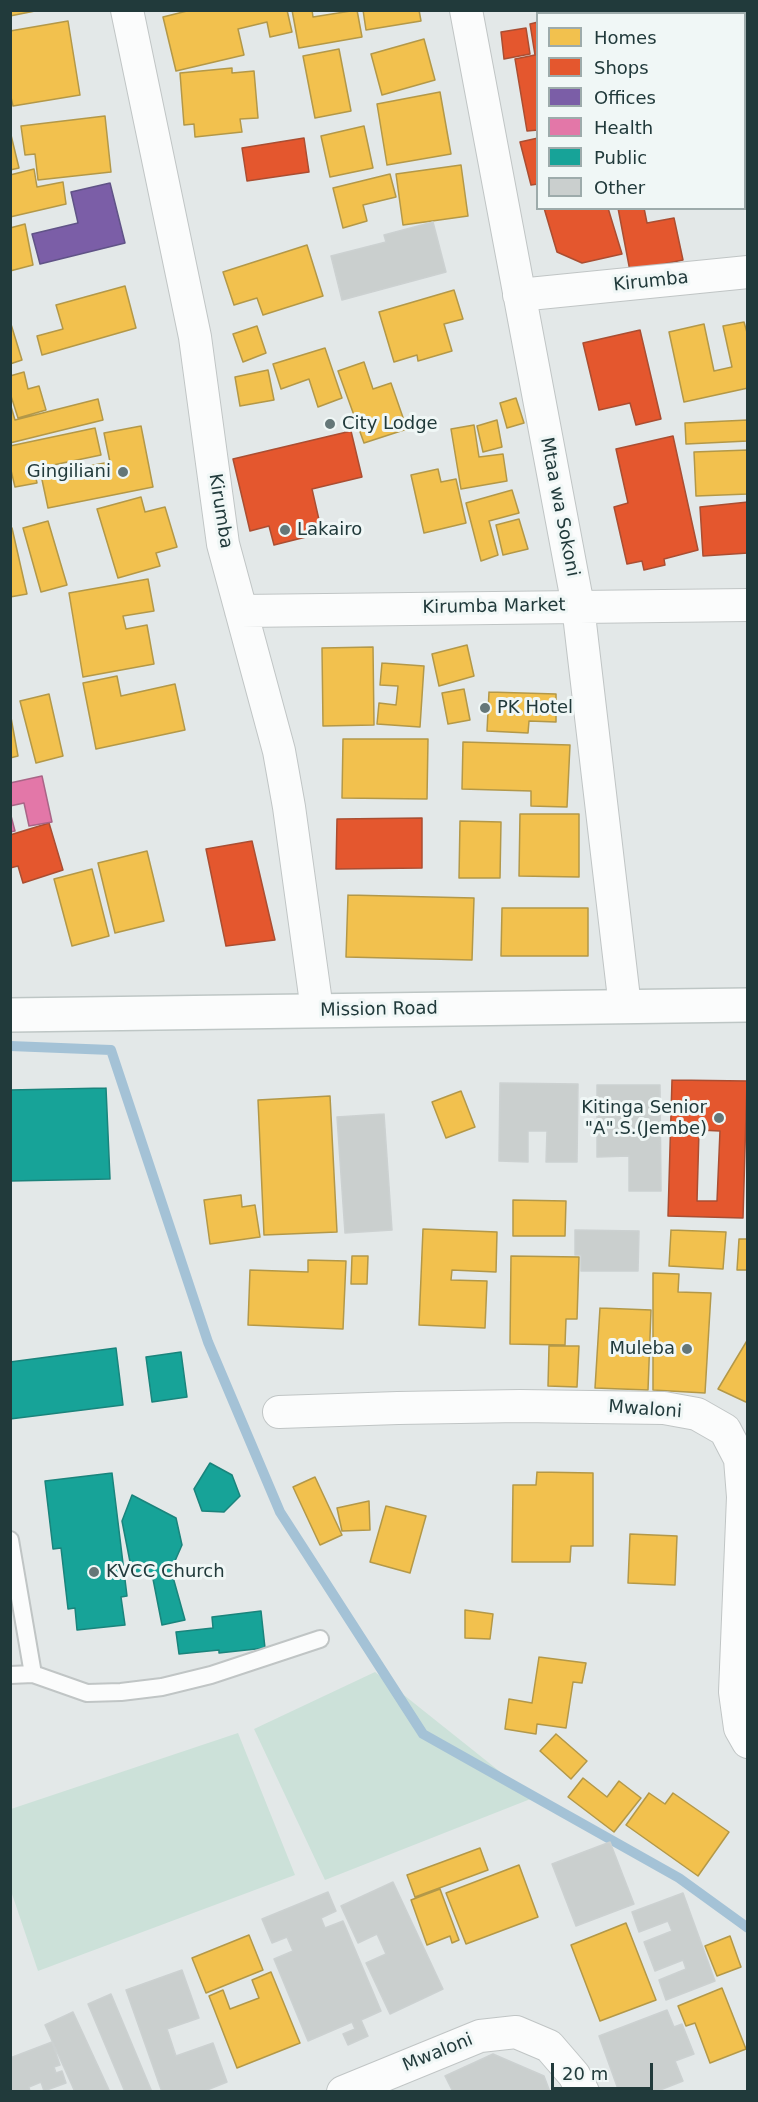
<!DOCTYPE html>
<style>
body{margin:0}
#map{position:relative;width:758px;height:2102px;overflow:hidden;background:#e3e8e8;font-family:"DejaVu Sans",sans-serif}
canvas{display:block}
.frame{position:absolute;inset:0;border:12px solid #213a3b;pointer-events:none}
.legend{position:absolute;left:536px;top:12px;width:210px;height:198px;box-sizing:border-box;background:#f0f7f6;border:2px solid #9dabab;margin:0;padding:8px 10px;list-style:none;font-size:18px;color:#213a3b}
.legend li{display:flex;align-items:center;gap:12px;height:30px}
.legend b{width:30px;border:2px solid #9dabab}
.scale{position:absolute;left:551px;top:2063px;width:102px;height:27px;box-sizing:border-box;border:3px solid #213a3b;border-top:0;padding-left:8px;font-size:18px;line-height:21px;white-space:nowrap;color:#213a3b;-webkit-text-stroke:4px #f0f7f6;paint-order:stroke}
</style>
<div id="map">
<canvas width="758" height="2102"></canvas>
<div class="frame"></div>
<ul class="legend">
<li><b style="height:16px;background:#f2c14e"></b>Homes</li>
<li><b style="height:16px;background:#e4572e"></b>Shops</li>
<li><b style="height:16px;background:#7b5ea7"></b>Offices</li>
<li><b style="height:16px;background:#e377a8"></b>Health</li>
<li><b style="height:16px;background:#17a398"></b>Public</li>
<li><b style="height:16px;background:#cacfce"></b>Other</li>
</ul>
<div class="scale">20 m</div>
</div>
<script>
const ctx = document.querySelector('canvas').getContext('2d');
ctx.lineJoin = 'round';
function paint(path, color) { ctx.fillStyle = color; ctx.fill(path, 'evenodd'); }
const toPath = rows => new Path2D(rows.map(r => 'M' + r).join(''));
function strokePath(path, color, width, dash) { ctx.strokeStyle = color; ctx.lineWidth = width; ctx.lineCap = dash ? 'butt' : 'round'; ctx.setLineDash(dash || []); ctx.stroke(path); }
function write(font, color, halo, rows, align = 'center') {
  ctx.font = font + ' "DejaVu Sans",sans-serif'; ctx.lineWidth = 6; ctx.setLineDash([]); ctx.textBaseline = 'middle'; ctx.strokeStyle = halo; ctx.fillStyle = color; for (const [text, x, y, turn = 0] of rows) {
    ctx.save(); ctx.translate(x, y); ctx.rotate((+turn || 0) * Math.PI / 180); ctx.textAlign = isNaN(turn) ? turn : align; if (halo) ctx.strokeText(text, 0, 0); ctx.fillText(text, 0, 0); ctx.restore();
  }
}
paint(toPath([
 [375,1672,533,1798,325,1880,254,1729],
 [238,1733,295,1875,38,1971,11,1891,11,1809]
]), '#cce1d9');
const homes = toPath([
 [10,10,40,10,10,16,10,10],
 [191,10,287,10,292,32,270,37,267,22,238,29,244,55,176,71,163,17,191,10],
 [292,10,312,10,313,17,357,10,362,37,299,48,292,10],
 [363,10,419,10,421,21,366,30,363,10],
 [596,10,653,10,653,14,596,14,596,10],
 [673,10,724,10,724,14,674,14,673,10],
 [68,21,80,95,13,106,10,93,10,31,68,21],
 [424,39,435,80,382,95,371,54,424,39],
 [339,49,351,111,315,118,303,56,339,49],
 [232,68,232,73,254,71,258,118,240,119,242,132,195,137,194,124,184,125,180,73,232,68],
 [440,92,451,154,387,165,377,104,440,92],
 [105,116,111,172,38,180,35,154,25,155,21,126,105,116],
 [364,126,373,168,330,177,321,136,364,126],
 [10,131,19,168,10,170,10,131],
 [461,165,468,216,403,225,396,174,461,165],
 [34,169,37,187,63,182,66,204,10,217,10,175,34,169],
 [390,174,396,197,363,205,367,221,343,228,333,188,390,174],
 [25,224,33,265,10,271,10,228,25,224],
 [307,245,323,296,263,315,257,298,234,305,223,272,307,245],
 [125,286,136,328,42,355,37,336,63,329,56,305,125,286],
 [454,290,463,319,444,324,452,351,418,361,417,355,394,362,379,312,454,290],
 [10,321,22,360,10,364,10,321],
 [744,322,748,336,748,388,684,402,669,332,704,324,714,371,732,367,723,326,744,322],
 [257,326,266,353,243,362,233,334,257,326],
 [325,348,342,398,318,407,309,379,281,389,273,364,325,348],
 [364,362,373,389,391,383,407,429,364,443,338,371,364,362],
 [268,370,274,400,240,406,235,377,268,370],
 [24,372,28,389,39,386,46,410,18,418,10,393,10,376,24,372],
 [516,398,524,423,507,428,500,403,516,398],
 [98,399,103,420,10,443,10,403,15,420,98,399],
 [497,420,502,447,483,452,477,426,497,420],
 [748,420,748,441,686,444,685,423,748,420],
 [474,425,479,457,503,454,507,481,461,489,451,429,474,425],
 [141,426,153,487,48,508,41,475,110,462,104,433,141,426],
 [95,428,101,455,34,469,37,483,15,487,10,466,10,446,95,428],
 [748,450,748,494,696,496,694,452,748,450],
 [438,469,441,482,456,479,466,523,424,533,411,475,438,469],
 [512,490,519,513,489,521,498,555,481,561,466,503,512,490],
 [141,497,145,512,165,507,177,547,156,553,160,566,118,578,97,509,141,497],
 [519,519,528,549,503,555,496,525,519,519],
 [48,521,67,585,41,592,23,528,48,521],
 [12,528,27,594,10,597,10,529,12,528],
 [148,579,154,611,123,616,126,629,147,625,154,664,83,677,69,593,148,579],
 [467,645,474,676,439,686,432,654,467,645],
 [373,647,374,725,323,726,322,648,373,647],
 [382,663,424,666,420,727,377,724,379,703,396,705,398,686,380,685,382,663],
 [117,676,121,696,175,684,185,730,96,749,83,683,117,676],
 [464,689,470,720,448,724,442,693,464,689],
 [489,692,556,694,556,722,529,721,528,733,487,731,489,692],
 [49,694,63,756,36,763,20,701,49,694],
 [10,712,18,756,10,758,10,712],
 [343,739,428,739,427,799,342,798,343,739],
 [463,742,570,745,567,807,531,806,531,791,462,789,463,742],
 [520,814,579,814,579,877,519,876,520,814],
 [460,821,501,822,500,878,459,878,460,821],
 [147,851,164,921,115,933,98,863,147,851],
 [92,869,109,936,72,946,54,879,92,869],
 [348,895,474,898,472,960,346,957,348,895],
 [502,908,588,908,588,956,501,956,502,908],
 [461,1091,475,1127,446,1138,432,1102,461,1091],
 [330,1096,337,1232,264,1235,258,1100,330,1096],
 [241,1195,242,1207,255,1205,260,1237,210,1244,204,1200,241,1195],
 [513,1200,566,1201,565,1236,513,1236,513,1200],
 [423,1229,497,1232,496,1272,452,1270,451,1280,487,1281,485,1328,419,1325,423,1229],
 [671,1230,726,1232,723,1269,669,1266,671,1230],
 [739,1239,748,1239,748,1270,737,1270,739,1239],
 [352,1256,368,1256,367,1284,351,1284,352,1256],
 [511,1256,579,1257,577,1319,566,1319,565,1345,510,1344,511,1256],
 [308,1260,346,1261,343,1329,248,1325,250,1270,308,1272,308,1260],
 [653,1273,679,1274,678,1292,711,1293,705,1393,653,1390,653,1273],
 [600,1308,651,1310,648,1390,595,1388,600,1308],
 [748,1339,748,1403,718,1389,748,1339],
 [549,1346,579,1346,577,1387,548,1386,549,1346],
 [537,1472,593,1473,593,1546,571,1546,570,1562,512,1562,513,1485,536,1485,537,1472],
 [315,1477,342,1535,320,1545,293,1487,315,1477],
 [369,1501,370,1530,342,1531,337,1508,369,1501],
 [386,1506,426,1516,410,1573,370,1562,386,1506],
 [630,1534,677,1536,675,1585,628,1583,630,1534],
 [465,1610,493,1614,490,1639,465,1638,465,1610],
 [539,1657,586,1663,582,1683,573,1682,566,1728,537,1724,536,1734,505,1729,509,1699,532,1703,539,1657],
 [556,1734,587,1761,571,1779,540,1751,556,1734],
 [583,1778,607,1797,619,1781,641,1798,614,1832,568,1797,583,1778],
 [649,1793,665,1804,673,1793,729,1832,698,1876,626,1825,649,1793],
 [480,1848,488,1870,415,1897,407,1875,480,1848],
 [519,1865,538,1917,466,1944,446,1893,519,1865],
 [440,1889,459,1940,452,1943,450,1936,427,1945,411,1900,440,1889],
 [626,1923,656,2000,600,2021,571,1945,626,1923],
 [249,1935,263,1970,206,1993,192,1958,249,1935],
 [730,1936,741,1967,717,1976,705,1946,730,1936],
 [271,1972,300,2043,237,2068,209,1996,223,1990,230,2009,259,1998,252,1980,271,1972],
 [722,1988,746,2049,710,2063,695,2023,686,2026,678,2006,722,1988]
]);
paint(homes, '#f2c14e');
strokePath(homes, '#b39848', 1.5);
const shops = toPath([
 [538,22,538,130,527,131,515,59,535,55,530,24,538,22],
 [526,28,530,54,504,59,501,32,526,28],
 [304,138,309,172,247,181,242,148,304,138],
 [538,138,538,184,531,185,520,142,538,138],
 [544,208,608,208,622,254,582,263,557,252,544,208],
 [618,208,644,208,647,223,674,218,683,260,630,271,618,208],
 [640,330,661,419,636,425,630,403,599,410,583,343,640,330],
 [351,431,362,477,312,489,322,533,274,545,269,526,250,531,233,459,351,431],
 [673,436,698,550,664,559,665,565,644,570,642,561,627,564,614,507,628,503,616,449,673,436],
 [748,502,748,553,703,556,700,507,748,502],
 [422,818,422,868,336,869,337,819,422,818],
 [49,823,63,870,23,883,18,866,10,868,10,835,49,823],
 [252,841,275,940,226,946,206,849,252,841],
 [672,1080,747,1081,743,1218,668,1216,672,1080],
 [699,1130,720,1131,717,1201,697,1201,699,1130]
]);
paint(shops, '#e4572e');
strokePath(shops, '#aa4e32', 1.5);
const offices = toPath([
 [110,183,125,243,40,264,32,234,78,223,71,192,110,183]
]);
paint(offices, '#7b5ea7');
strokePath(offices, '#605387', 1.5);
const health = toPath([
 [42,776,52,822,29,826,24,803,10,806,10,783,42,776],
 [10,812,15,831,10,832,10,812]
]);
paint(health, '#e377a8');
strokePath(health, '#a96587', 1.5);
const public = toPath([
 [106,1088,110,1179,10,1181,10,1090,106,1088],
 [116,1348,123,1405,10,1419,10,1362,116,1348],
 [181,1352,187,1397,152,1402,146,1357,181,1352],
 [210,1463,232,1475,240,1496,224,1512,202,1511,194,1489,210,1463],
 [112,1473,127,1596,121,1597,125,1625,77,1630,75,1608,68,1609,61,1548,53,1549,45,1481,112,1473],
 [132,1495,176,1518,182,1545,171,1570,185,1620,162,1625,153,1579,132,1572,122,1521,132,1495],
 [261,1611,265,1648,219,1653,219,1650,179,1654,176,1632,213,1628,212,1617,261,1611]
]);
paint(public, '#17a398');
strokePath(public, '#1a847c', 1.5);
strokePath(toPath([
 [10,1046,111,1050,208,1342,280,1512,423,1734,679,1878,748,1928]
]), '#a4c2d6', 10);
const building = toPath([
 [433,222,446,272,342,300,331,256,386,242,384,235,433,222],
 [500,1083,578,1084,577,1162,546,1162,547,1131,528,1131,528,1162,499,1161,500,1083],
 [597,1085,660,1085,661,1191,629,1191,629,1156,597,1157,597,1085],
 [384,1114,392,1230,345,1233,337,1117,384,1114],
 [575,1230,639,1231,638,1271,581,1271,581,1255,575,1255,575,1230],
 [610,1842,634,1904,576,1926,552,1864,610,1842],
 [393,1882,443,1989,390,2014,366,1963,386,1954,377,1934,358,1943,341,1906,393,1882],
 [328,1892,336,1911,321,1918,325,1928,343,1921,381,2011,361,2020,368,2036,348,2045,343,2034,355,2029,352,2022,308,2041,274,1959,293,1951,287,1937,272,1943,262,1919,328,1892],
 [683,1893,715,1981,666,2000,659,1980,686,1969,683,1960,655,1971,644,1942,672,1931,668,1921,639,1932,632,1912,683,1893],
 [182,1970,199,2018,167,2029,176,2056,213,2043,227,2082,202,2092,162,2092,126,1990,182,1970],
 [111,1994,152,2092,125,2092,88,2004,111,1994],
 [667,2010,674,2027,682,2024,694,2054,675,2061,683,2081,655,2092,619,2092,599,2036,667,2010],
 [73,2012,110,2092,75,2092,45,2025,73,2012],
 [52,2042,60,2065,54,2067,56,2073,62,2071,66,2083,44,2091,41,2082,29,2087,30,2092,10,2092,10,2058,52,2042],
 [493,2054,544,2076,550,2092,453,2092,445,2076,493,2054]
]);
paint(building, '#cacfce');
strokePath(building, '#ccd1d1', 1.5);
const lane = toPath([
 [10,1540,33,1674],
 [10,1675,33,1674,87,1693,121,1692,162,1687,211,1675,320,1639]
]);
const street = toPath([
 [127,10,195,337,223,544,279,751,289,807,317,1010],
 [466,10,578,606,625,1007],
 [519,295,748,272],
 [241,611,748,605],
 [279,1412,398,1408,520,1406,664,1408,697,1414,725,1430,740,1459,743,1497,735,1692,740,1728,748,1742],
 [343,2092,480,2036,516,2032,549,2046,574,2075,583,2092]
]);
const secondary = toPath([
 [10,1015,748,1005]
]);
strokePath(lane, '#c0c5c5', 20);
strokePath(street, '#c0c5c5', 34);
strokePath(secondary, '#bec6c5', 36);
strokePath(lane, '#fbfcfc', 16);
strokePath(street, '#fbfcfc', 32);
strokePath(secondary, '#fbfcfc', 33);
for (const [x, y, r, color] of [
 [330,424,6,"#657778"],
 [123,472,6,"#657778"],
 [285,530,6,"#657778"],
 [485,708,6,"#657778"],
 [719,1118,6,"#657778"],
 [687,1349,6,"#657778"],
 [94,1572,6,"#657778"]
]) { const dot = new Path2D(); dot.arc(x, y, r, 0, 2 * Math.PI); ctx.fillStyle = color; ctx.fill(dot); strokePath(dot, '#f0f7f6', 2); }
write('18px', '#213a3b', '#f0f7f6', [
 ["Kirumba",651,282,-6],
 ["Mtaa wa Sokoni",559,507,79],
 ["Kirumba",220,511,81],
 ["Kirumba Market",494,607,-1],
 ["Mission Road",379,1010,-1],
 ["Mwaloni",645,1410,4],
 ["Mwaloni",438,2053,-22]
]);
write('18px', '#213a3b', '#f0f7f6', [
 ["City Lodge",342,424],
 ["Gingiliani",111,472,"right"],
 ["Lakairo",297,530],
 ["PK Hotel",497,708],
 ["Kitinga Senior",707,1108,"right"],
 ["\"A\".S.(Jembe)",707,1129,"right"],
 ["Muleba",675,1349,"right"],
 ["KVCC Church",106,1572]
], 'left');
</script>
